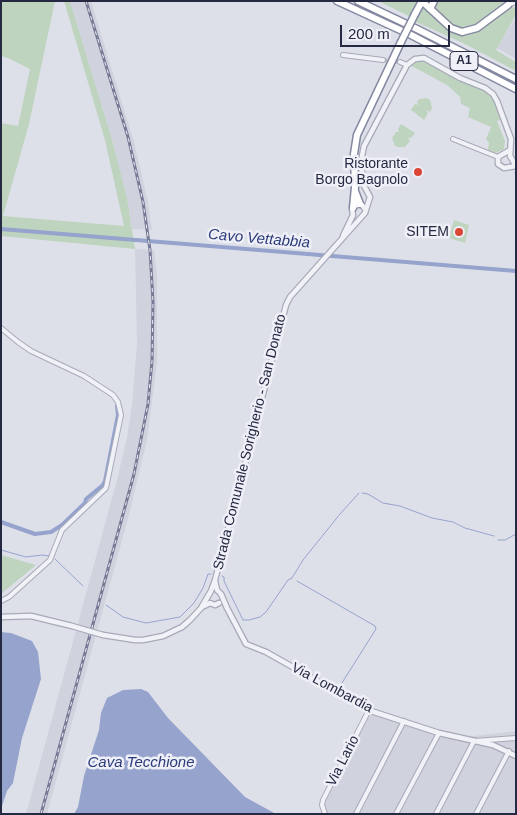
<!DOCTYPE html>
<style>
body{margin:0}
#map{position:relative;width:517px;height:815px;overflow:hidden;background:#dee0e9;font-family:Helvetica,sans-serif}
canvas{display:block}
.frame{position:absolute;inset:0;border:2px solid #252942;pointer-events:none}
.scale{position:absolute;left:340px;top:25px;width:110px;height:22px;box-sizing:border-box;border:2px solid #252942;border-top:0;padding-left:6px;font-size:15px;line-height:18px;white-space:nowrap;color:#252942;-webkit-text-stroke:4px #eeeff7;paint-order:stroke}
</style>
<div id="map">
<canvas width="517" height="815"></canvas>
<div class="frame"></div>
<div class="scale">200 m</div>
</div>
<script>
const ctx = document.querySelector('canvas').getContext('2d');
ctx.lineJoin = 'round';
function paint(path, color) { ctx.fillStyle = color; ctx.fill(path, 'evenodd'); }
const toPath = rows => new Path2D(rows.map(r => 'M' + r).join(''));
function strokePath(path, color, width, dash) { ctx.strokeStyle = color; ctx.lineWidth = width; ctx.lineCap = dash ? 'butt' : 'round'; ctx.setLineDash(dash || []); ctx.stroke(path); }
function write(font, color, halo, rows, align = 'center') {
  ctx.font = font + ' Helvetica,sans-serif'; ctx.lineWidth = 5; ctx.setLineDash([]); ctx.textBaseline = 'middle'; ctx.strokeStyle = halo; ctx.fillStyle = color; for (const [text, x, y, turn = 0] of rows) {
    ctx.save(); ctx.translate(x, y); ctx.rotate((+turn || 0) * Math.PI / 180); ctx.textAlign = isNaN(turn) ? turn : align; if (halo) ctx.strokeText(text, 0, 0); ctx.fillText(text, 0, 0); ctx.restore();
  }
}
paint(toPath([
 [70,1,91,1,134,142,148,202,152,230,132,229,127,198,113,143],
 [516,17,516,59,497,48],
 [135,249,154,250,157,275,157,362,147,440,130,511,47,814,26,814,118,476,127,437,132,405,137,343],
 [369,710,454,734,473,736,516,731,516,814,325,814,323,800]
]), '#d0d2de');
paint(toPath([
 [1,1,55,1,29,124,3,216,124,226,105,140,64,1,70,1,113,143,127,198,135,249,1,236,1,123,18,126,30,69,8,58,1,56],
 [378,1,509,1,516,10,516,15,496,50,516,62,516,71,465,44,414,21,415,19],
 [417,60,423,60,459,80,483,90,492,97,498,109,500,120,497,121,505,141,504,149,496,153,488,150,489,143,486,139,491,127,468,117,470,108,461,104,460,97,454,91,447,85,410,65],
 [427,98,430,100,432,108,430,112,426,110,428,113,424,120,411,110,415,104,418,105,417,102,419,99],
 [401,124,415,133,411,138,408,138,410,141,405,147,398,147,395,146,392,138,396,132,399,132,398,129],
 [454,220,469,225,465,243,449,238],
 [1,555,36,565,1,594]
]), '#bed4be');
paint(toPath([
 [1,632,11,633,32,641,38,652,41,679,22,738,13,783,7,791,1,809],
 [141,689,148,692,168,718,245,797,276,814,74,814,78,807,84,776,99,730,101,713,107,698,123,690]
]), '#95a3cd');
strokePath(toPath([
 [515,173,516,173],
 [362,493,368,494,383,503,400,506,432,518,453,522,465,528,494,536],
 [498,540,505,540,516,534],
 [1,550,26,557,42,555,49,556],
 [55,559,83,586],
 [222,576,224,577,224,581,243,620,249,620,260,617,266,612,288,580,292,578,303,560,340,514,359,493],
 [297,581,375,626,376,629,340,686],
 [106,605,123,617,146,623,180,617,194,603,203,588,208,574,211,574]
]), '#95a3cd', 1);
strokePath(toPath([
 [1,229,516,271],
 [1,522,35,534,51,532,62,525,85,503,86,499,103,485,105,481,118,415,117,406]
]), '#95a3cd', 4);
strokePath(toPath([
 [383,60,400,62]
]), '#b9bbc8', 4, [4, 2]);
const minor = toPath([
 [508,5,516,2],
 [343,55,383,60],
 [400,62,407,65],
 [453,139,498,157],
 [1,328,18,342,31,351,84,376,113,395,118,402,121,415,106,488,62,530,50,560,9,597,1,601],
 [325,814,322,805,323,800,369,710],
 [356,814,404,721],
 [396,814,439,733],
 [436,814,474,741,516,738],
 [476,814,509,751]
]);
const tertiary = toPath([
 [510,150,498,157,498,164,504,168,516,166],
 [343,236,353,215,352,209,354,206,361,204,366,210],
 [215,581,217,590,221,594,227,608,246,644,266,652,371,711,439,733,493,745,516,756],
 [202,607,210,603,215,605,219,603],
 [1,617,31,616,72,626],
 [103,635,135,640,143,640,163,636,182,627,190,620,201,608,211,591,215,580,286,305,290,297,365,213,370,197,362,182,362,156,364,146,407,65,415,59,424,58,460,78,485,88,493,94,497,101,511,139,510,156,516,166]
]);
const motorway = toPath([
 [337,1,411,35,516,89],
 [358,1,417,29,516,79],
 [425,4,451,28,462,32,477,28,508,5],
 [430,9,434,1],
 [415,14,422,1],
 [355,191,360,204],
 [353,208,355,187,354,154,357,135,401,42]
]);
strokePath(minor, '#a6a9b7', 6);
strokePath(tertiary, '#a6a9b7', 7);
strokePath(motorway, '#8488a1', 9);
strokePath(minor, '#f1f2f7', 4);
strokePath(tertiary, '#f1f2f7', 4.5);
strokePath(motorway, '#fff', 6);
const rail = toPath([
 [41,814,134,474,148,404,152,361,153,302,150,250,143,202,128,137,86,1]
]);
strokePath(rail, '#767a94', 3);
strokePath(rail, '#eeeff7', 1, [4]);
const tertiaryBridge = toPath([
 [72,626,103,635]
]);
const motorwayBridge = toPath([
 [401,42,415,14]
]);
strokePath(tertiaryBridge, '#a6a9b7', 7, []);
strokePath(motorwayBridge, '#8488a1', 9, []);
strokePath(tertiaryBridge, '#f1f2f7', 4.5);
strokePath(motorwayBridge, '#fff', 6);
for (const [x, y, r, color] of [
 [418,172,5,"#dc4535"],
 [459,232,5,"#dc4535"]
]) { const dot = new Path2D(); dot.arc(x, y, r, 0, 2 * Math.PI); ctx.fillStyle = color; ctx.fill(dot); strokePath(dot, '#eeeff7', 2); }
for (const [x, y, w] of [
 [464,61,28]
]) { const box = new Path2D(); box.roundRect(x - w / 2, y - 9.5, w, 19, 4); ctx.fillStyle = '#eeeff7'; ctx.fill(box); strokePath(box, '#252942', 1); }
write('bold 12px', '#252942', null, [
 ["A1",464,61]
]);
write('14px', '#252942', '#eeeff7', [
 ["Ristorante",408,164],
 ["Borgo Bagnolo",408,180],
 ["SITEM",449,232]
], 'right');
write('14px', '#252942', '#eeeff7', [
 ["Strada Comunale Sorigherio - San Donato",250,442,-76],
 ["Via Lombardia",332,688,28],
 ["Via Lario",343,761,-63]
]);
write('italic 15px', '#2b3b7a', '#eeeff7', [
 ["Cavo Vettabbia",259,239,5],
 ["Cava Tecchione",141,763]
]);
</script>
